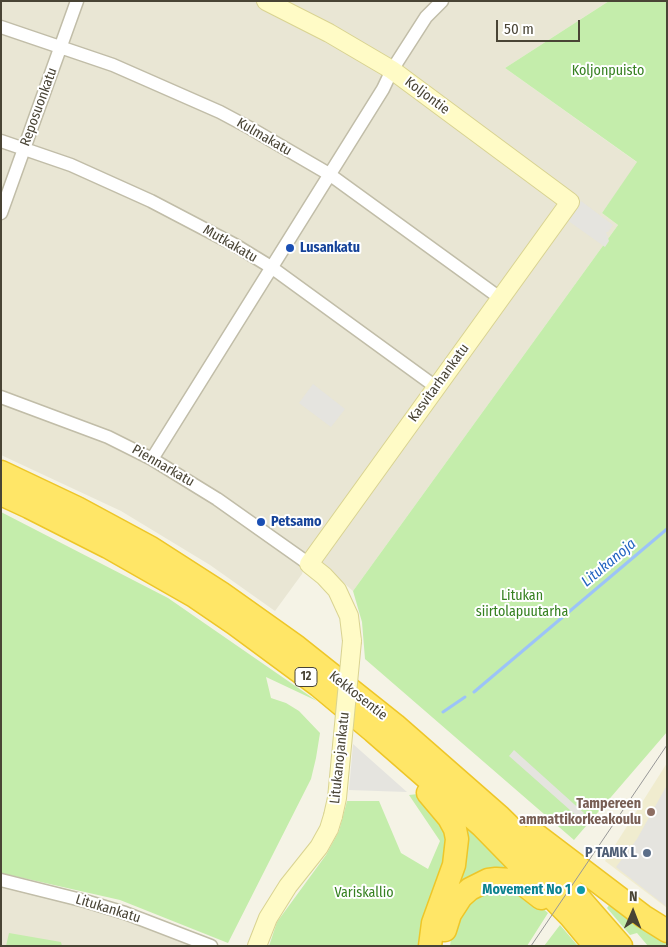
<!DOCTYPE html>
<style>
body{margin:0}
#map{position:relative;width:668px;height:947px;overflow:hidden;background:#f5f3e6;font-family:"Fira Sans Condensed",sans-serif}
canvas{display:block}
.frame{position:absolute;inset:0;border:2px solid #494435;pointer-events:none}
.north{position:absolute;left:608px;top:887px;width:50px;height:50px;-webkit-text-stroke:4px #fff;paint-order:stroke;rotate:1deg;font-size:14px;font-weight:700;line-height:20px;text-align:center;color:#494435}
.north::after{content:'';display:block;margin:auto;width:18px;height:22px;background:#494435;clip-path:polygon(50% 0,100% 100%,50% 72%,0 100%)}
.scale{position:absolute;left:496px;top:20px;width:84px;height:22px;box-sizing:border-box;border:2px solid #494435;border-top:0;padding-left:6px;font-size:15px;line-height:18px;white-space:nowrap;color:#494435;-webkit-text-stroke:4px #fff;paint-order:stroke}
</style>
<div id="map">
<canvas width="668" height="947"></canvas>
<div class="frame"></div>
<div class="north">N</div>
<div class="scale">50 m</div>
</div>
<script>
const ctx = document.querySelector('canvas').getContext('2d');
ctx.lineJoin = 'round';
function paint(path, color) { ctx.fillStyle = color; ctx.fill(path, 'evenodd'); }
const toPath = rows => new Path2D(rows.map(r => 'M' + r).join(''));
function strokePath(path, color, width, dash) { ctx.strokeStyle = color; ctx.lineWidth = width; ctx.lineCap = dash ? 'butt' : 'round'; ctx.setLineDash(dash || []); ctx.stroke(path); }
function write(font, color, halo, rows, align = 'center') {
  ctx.font = font + ' "Fira Sans Condensed",sans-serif'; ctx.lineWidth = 4; ctx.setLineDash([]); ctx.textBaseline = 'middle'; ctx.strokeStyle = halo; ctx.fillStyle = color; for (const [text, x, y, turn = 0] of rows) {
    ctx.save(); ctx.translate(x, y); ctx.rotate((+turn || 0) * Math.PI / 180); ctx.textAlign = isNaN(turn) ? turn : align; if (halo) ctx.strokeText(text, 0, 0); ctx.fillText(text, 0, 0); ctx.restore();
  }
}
paint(toPath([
 [1,1,609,1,505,68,638,163,602,213,618,225,353,591,308,552,302,574,275,611,210,565,121,511,1,455],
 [1,886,111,912,195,946,1,946]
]), '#e9e6d4');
paint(toPath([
 [667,763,667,908,605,861]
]), '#f0eccf');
paint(toPath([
 [609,1,667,1,667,732,574,840,365,659,362,622,353,591,618,225,602,213,637,162,505,68],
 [1,512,168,598,317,701,266,677,271,698,286,703,299,711,320,733,316,758,311,779,228,943,120,900,1,873],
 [418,794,447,835,443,871,420,931,420,946,269,946,277,922,326,855,339,831,347,801,379,801,401,853,428,869,440,841,409,795],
 [465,825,511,867,437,927],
 [495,887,529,896,548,913,527,946,450,946,453,924,464,904],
 [610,904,667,939,667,946,648,946,637,933,630,935,607,908],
 [560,925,578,946,544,946],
 [9,933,61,942,62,946,6,946]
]), '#c4edab');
paint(toPath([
 [581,201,613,225,608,232,606,232,609,241,605,247,567,220],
 [313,384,345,409,331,427,299,403],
 [353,744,407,792,349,790],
 [514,750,584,813,579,818,509,756],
 [667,785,667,907,616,867,637,839]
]), '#e5e4df');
strokePath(toPath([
 [474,692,667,529],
 [443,712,465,697]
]), '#9cc3f8', 3);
const street = toPath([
 [1,27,113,65,220,112,250,128,329,174,500,298],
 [1,141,71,165,151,201,235,245,271,267,436,387],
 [1,213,77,1],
 [1,397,108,437,152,459,217,499,309,564],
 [152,459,383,89,392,70,426,17,442,1],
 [1,880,85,901,125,913,211,946]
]);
const secondary = toPath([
 [266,1,329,33,392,70,570,202,309,564,324,576,337,590,349,616,352,641],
 [257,946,268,918,288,886,319,847,329,829,333,816]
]);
const highway = toPath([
 [1,472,77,508,151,548,221,593,297,647,395,725,500,817,560,876,621,946],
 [1,494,29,507,108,547,194,596,235,624,319,686,373,731,482,826,570,916,595,946],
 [428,793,449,818,455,829,457,839,454,865,433,923,430,946],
 [535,834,643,916,667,931],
 [445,930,450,914,461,897,470,889,488,880,496,879,513,880,523,884,541,898]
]);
strokePath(street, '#c1bda8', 15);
strokePath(secondary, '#d9d391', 20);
strokePath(highway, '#eec628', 25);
strokePath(street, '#fff', 12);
strokePath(secondary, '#fffbc6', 18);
strokePath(highway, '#ffe667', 22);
strokePath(toPath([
 [531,946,667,745]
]), '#979797', 1);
const secondaryBridge = toPath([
 [333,816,337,798,352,641]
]);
strokePath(secondaryBridge, '#d9d391', 20, []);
strokePath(secondaryBridge, '#fffbc6', 18);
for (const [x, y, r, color] of [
 [290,248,5,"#1a4fb4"],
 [261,522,5,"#1a4fb4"],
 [651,812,5,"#8d6e63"],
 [647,853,5,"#5c6f8a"],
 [581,890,5,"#0f9aa8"]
]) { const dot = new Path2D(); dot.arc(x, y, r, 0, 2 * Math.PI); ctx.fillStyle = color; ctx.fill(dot); strokePath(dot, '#fff', 2); }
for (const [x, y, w] of [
 [306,677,22]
]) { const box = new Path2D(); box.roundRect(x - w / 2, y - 9.5, w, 19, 4); ctx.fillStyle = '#fff'; ctx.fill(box); strokePath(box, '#494435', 1); }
write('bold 12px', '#494435', null, [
 ["12",306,677]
]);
write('14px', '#368121', '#fff', [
 ["Koljonpuisto",608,71],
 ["Litukan",522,596],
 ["siirtolapuutarha",522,612],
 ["Variskallio",364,893]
]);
write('14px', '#494435', '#fff', [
 ["Koljontie",427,96,37],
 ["Reposuonkatu",39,107,-70],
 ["Kulmakatu",264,137,30],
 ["Mutkakatu",230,244,30],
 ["Kasvitarhankatu",439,383,-54],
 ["Piennarkatu",163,466,30],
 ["Kekkosentie",358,696,38],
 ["Litukanojankatu",340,758,-84],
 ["Litukankatu",108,909,17]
]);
write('bold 14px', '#164399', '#fff', [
 ["Lusankatu",300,248],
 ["Petsamo",271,522]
], 'left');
write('bold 14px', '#785e54', '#fff', [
 ["Tampereen",641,804],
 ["ammattikorkeakoulu",641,820]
], 'right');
write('bold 14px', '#4e5e75', '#fff', [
 ["P TAMK L",637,853]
], 'right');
write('bold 14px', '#0d838f', '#fff', [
 ["Movement No 1",571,890]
], 'right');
write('italic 15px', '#2263c0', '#fff', [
 ["Litukanoja",609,563,-40]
]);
</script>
